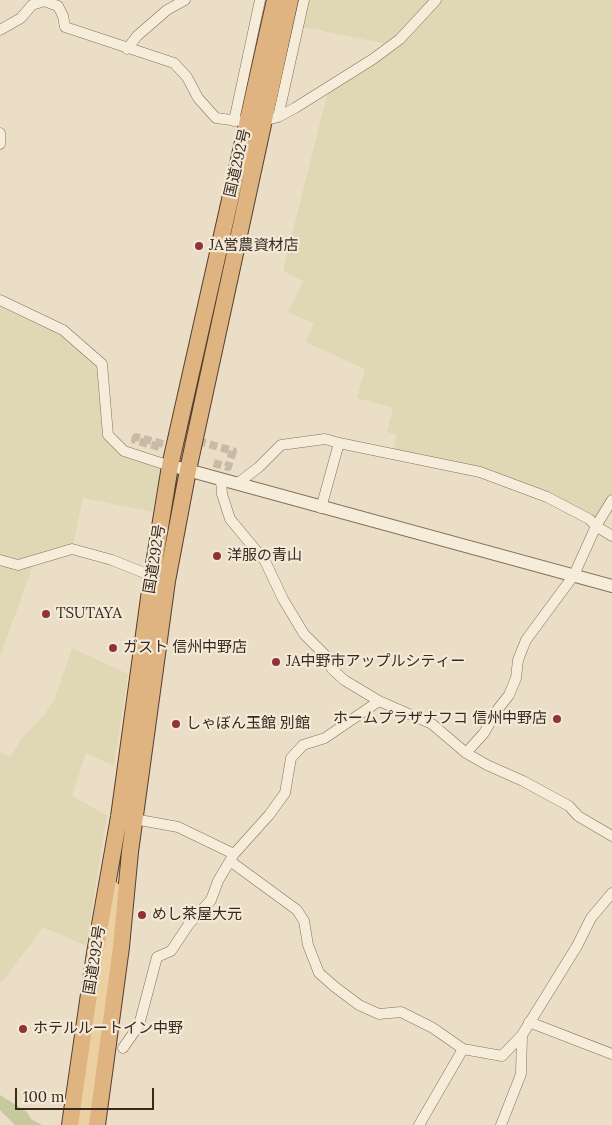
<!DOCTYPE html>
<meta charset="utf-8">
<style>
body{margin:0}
#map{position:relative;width:612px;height:1125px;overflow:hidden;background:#ebdec7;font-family:Lora,serif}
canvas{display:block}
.scale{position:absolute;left:15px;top:1088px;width:139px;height:22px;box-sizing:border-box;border:2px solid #372a20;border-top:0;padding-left:6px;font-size:15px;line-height:18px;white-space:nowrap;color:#372a20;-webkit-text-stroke:4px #f3e9d6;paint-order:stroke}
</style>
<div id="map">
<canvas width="612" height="1125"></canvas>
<div class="scale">100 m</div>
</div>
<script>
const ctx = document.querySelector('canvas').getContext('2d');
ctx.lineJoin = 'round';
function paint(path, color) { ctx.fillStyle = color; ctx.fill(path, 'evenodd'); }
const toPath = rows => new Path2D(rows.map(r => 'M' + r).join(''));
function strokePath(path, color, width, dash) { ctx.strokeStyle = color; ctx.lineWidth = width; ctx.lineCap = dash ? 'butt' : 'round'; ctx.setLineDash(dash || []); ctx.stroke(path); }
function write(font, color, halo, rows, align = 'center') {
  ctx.font = font + ' Lora,"Noto Sans JP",serif'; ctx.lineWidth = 4.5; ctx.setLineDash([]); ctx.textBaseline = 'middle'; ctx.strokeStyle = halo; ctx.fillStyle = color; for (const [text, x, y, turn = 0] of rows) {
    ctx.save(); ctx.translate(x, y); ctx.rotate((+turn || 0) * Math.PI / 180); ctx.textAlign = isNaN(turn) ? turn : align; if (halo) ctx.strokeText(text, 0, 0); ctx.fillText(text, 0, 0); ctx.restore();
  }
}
paint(toPath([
 [304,0,612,0,612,500,596,526,589,519,480,472,393,454,397,435,387,432,393,408,357,398,365,369,305,342,314,324,288,312,303,281,283,271,329,87,391,45,298,26],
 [0,300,63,330,102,364,109,435,124,451,162,463,152,512,83,498,72,549,35,560,0,656],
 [72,648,128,674,114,766,86,753,72,796,107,815,86,946,43,927,2,982,0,981,0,752,10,757,22,738,44,715,55,698]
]), '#e0d7b5');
paint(toPath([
 [0,1095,27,1112,31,1119,42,1125,15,1125,0,1110]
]), '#c6c99b');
strokePath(toPath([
 [198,441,233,451,228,467,210,462],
 [163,444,136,437,135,440,163,448]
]), '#c7baa6', 8, [8, 4]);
const minor = toPath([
 [0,30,21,18,32,5,44,1,58,6,63,16,65,27,174,63,187,77,198,98,216,118,247,122],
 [127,49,137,36,167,10,185,0],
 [278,117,304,0],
 [234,121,260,0],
 [263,121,278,117,295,108,373,59,400,39,436,0],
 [0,133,0,144],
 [0,300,63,330,102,364,108,435,124,451,170,466],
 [221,480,222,494,230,519,265,561,283,599,304,634,324,654,332,669,344,680,379,701,432,724,466,753,487,765,523,781,569,806,578,816,612,836],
 [238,483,259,467,281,445,325,439,339,443,480,472,547,497,589,519,596,526,612,536],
 [321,508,339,443],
 [0,560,18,565,72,549,112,560,152,576],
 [466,753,484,733,498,709,509,695,516,678,518,660,526,640,574,575,596,526,612,500],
 [134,819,178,827,234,854],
 [230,861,297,910,304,921,308,945,319,973,335,987,359,1005,379,1014,401,1012,433,1028,463,1049],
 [529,1022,612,1054],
 [123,1048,139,1025,157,957,171,951,189,924,211,900,218,881,234,854,269,815,285,793,291,758,303,745,325,738,379,701],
 [419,1125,463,1049,502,1056,522,1035,577,946,591,918,612,893],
 [501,1125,521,1074,522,1035]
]);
const tertiary = toPath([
 [180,468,612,586]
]);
const primary = toPath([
 [82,1125,106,956,113,889]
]);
const trunk = toPath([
 [70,1125,95,953,119,817,152,576,170,466,275,0],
 [97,1125,121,947,130,852,167,581,188,470,290,0]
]);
strokePath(minor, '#85705d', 11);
strokePath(tertiary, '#85705d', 14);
strokePath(primary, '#543f31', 16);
strokePath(trunk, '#543f31', 18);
strokePath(minor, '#f6ecda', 10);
strokePath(tertiary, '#f6ecda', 12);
strokePath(primary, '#ebd0a2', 15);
strokePath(trunk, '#e0b480', 16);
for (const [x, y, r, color] of [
 [199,246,5,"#903238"],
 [217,556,5,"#903238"],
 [46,614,5,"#903238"],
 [113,648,5,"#903238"],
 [276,662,5,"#903238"],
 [557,719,5,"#903238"],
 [176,724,5,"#903238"],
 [142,915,5,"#903238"],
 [23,1029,5,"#903238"]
]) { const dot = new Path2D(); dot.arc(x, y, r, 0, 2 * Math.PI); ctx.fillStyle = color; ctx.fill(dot); strokePath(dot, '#f3e9d6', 2); }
write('15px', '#372a20', '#f3e9d6', [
 ["国道292号",238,163,-77],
 ["国道292号",155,559,-81],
 ["国道292号",95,960,-81]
]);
write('15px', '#372a20', '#f3e9d6', [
 ["JA営農資材店",209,246],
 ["洋服の青山",227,556],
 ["TSUTAYA",56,614],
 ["ガスト 信州中野店",123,648],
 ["JA中野市アップルシティー",286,662],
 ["ホームプラザナフコ 信州中野店",547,719,"right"],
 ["しゃぼん玉館 別館",186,724],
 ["めし茶屋大元",152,915],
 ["ホテルルートイン中野",33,1029]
], 'left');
</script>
